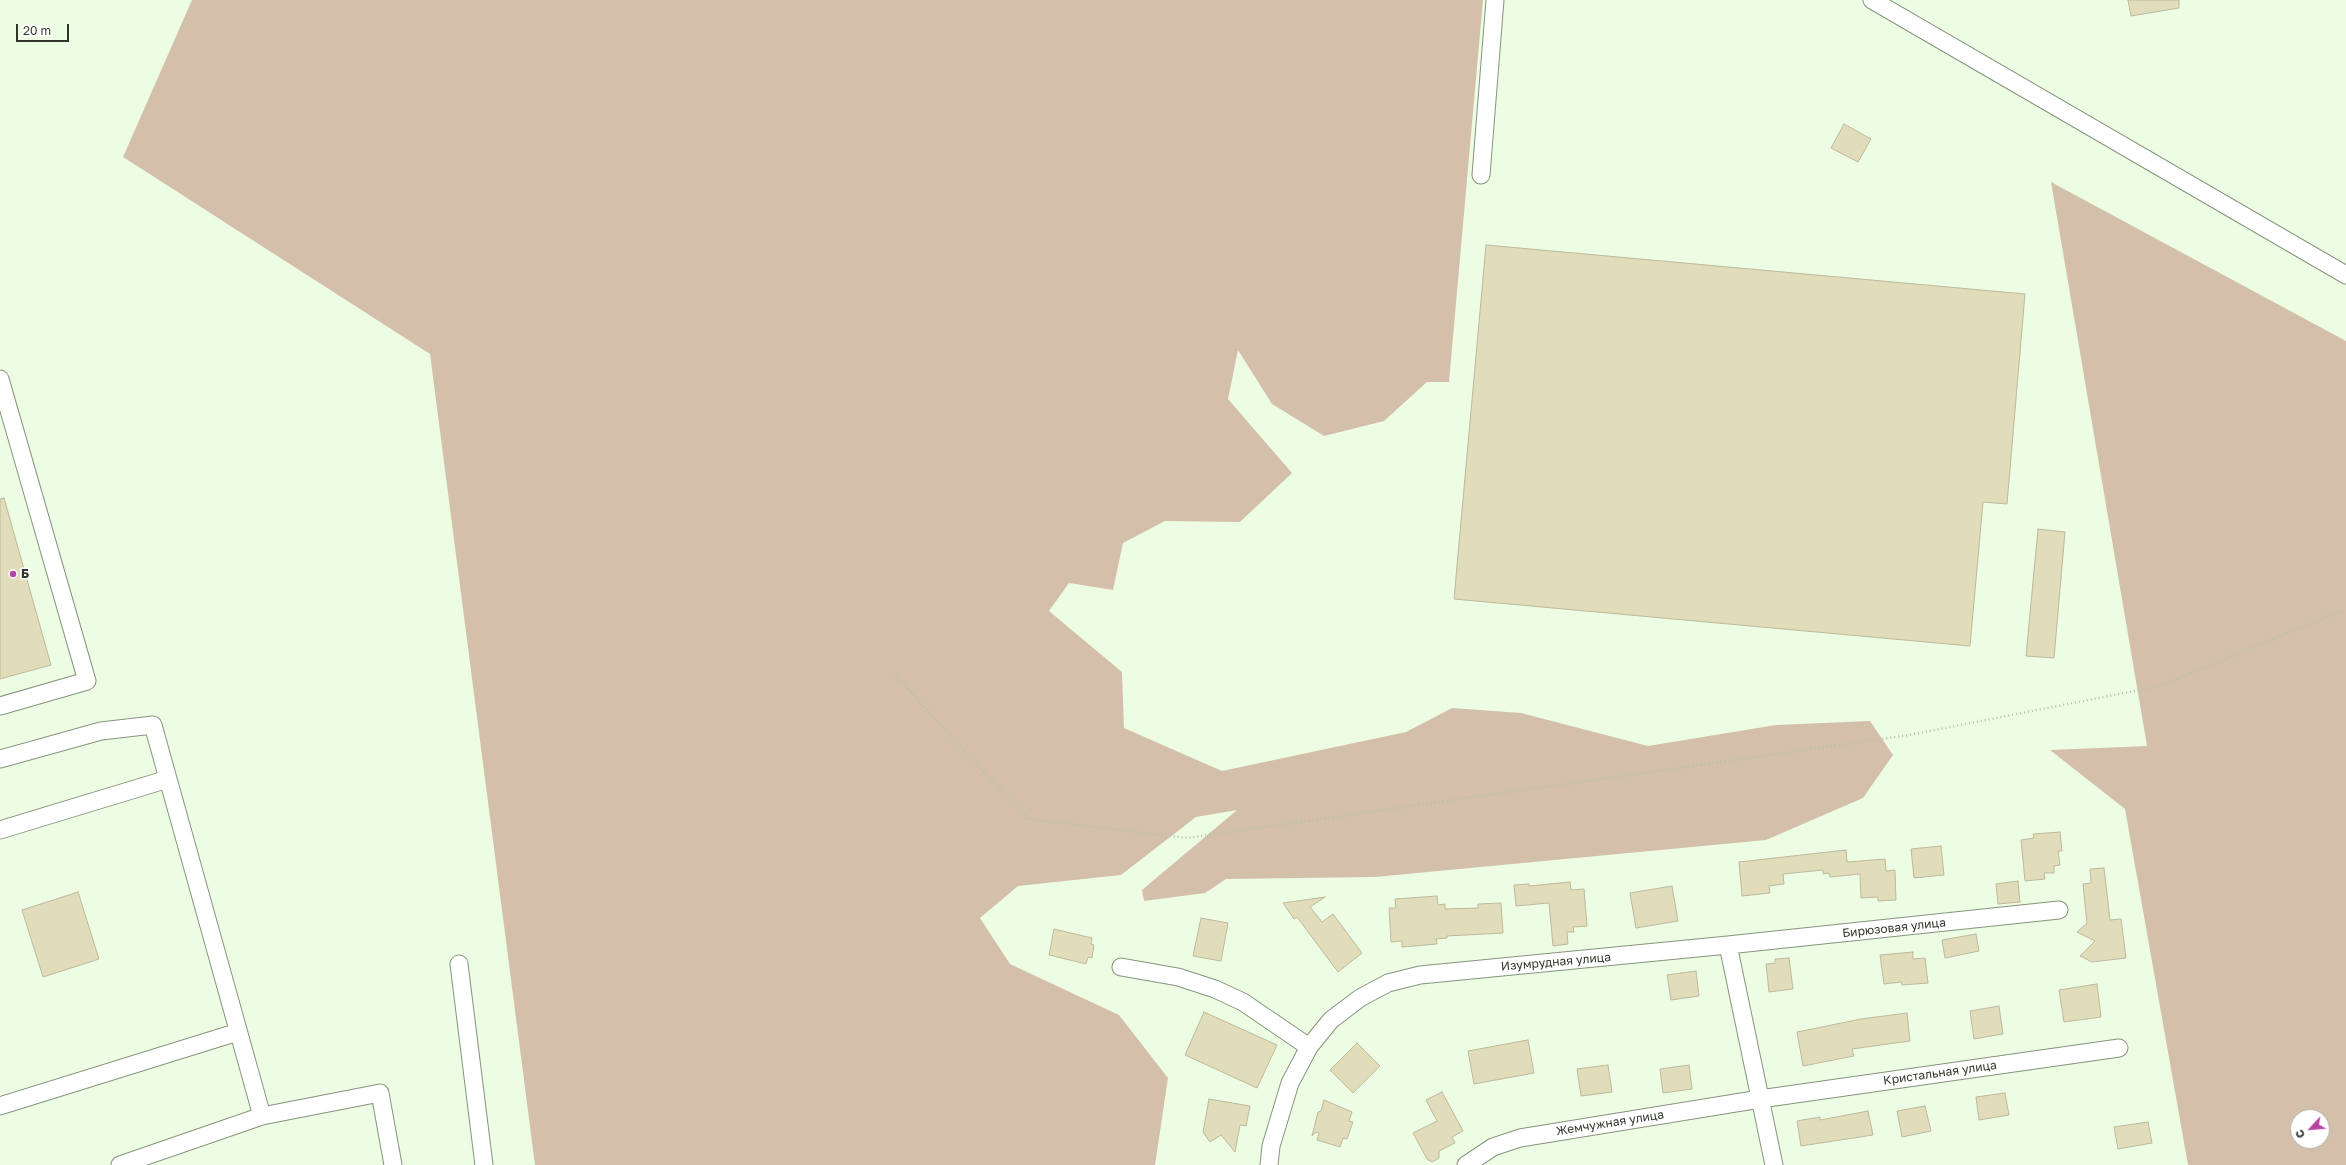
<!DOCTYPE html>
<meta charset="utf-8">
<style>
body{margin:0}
#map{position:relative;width:2346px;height:1165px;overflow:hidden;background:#edfde3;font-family:"Golos Text",sans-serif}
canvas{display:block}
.north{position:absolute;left:2290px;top:1109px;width:40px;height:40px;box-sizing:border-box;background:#fff;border:1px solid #acafab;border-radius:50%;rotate:244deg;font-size:11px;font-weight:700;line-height:16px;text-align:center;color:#30362c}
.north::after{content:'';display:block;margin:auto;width:14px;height:18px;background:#b645a1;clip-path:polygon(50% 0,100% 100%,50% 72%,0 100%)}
.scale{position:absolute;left:16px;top:24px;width:53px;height:18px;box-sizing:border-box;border:2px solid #30362c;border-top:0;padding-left:5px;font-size:12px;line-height:14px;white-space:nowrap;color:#30362c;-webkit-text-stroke:3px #fff;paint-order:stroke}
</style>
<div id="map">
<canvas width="2346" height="1165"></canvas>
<div class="north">С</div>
<div class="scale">20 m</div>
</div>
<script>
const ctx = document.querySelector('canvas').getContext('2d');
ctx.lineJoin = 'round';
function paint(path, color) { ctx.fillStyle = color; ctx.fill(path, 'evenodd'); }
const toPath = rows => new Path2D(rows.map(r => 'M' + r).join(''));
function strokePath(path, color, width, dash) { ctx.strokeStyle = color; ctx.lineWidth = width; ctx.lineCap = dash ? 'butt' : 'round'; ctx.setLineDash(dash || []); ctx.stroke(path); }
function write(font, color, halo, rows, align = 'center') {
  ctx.font = font + ' "Golos Text",sans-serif'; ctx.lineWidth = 3.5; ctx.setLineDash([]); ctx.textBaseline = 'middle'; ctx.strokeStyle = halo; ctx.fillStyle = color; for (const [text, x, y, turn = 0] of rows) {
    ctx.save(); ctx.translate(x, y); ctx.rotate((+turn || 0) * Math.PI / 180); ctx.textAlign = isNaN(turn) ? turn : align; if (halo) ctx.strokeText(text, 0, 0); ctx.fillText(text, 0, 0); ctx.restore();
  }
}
paint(toPath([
 [192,0,1483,0,1449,382,1427,382,1384,421,1324,436,1272,404,1238,350,1228,399,1292,473,1240,522,1165,521,1123,543,1113,590,1069,583,1049,611,1122,672,1124,728,1222,771,1406,732,1452,708,1521,713,1648,746,1776,725,1870,721,1893,755,1863,798,1766,840,1375,877,1226,879,1205,893,1144,901,1142,890,1237,810,1196,817,1121,875,1018,886,980,918,1010,964,1119,1015,1168,1078,1155,1165,535,1165,430,354,123,157],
 [2051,182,2346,341,2346,1165,2188,1165,2125,809,2050,750,2147,746],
 [2298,1117,2322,1117,2322,1141,2298,1141]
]), '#d4c0aa');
const building = toPath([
 [2128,0,2179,0,2179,8,2131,16,2128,0],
 [1844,124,1871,139,1858,162,1831,148,1844,124],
 [1486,245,2025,294,2007,504,1983,502,1970,646,1454,599,1486,245],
 [4,498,51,665,0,679,0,499,4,498],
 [2038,529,2065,532,2054,658,2026,656,2038,529],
 [2060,832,2062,851,2058,851,2060,865,2054,866,2054,873,2044,873,2045,879,2025,881,2021,840,2034,838,2033,834,2060,832],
 [1941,846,1944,875,1914,878,1911,849,1941,846],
 [1846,850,1847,862,1885,859,1886,871,1895,870,1896,900,1878,901,1878,897,1861,898,1860,874,1830,877,1829,873,1823,874,1823,870,1783,874,1784,884,1769,886,1770,893,1742,896,1739,862,1846,850],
 [2104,868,2110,920,2121,919,2126,958,2092,962,2080,956,2095,941,2077,932,2087,923,2083,884,2091,883,2090,869,2104,868],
 [2018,881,2020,902,1998,904,1996,884,2018,881],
 [1570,882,1571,890,1584,889,1587,926,1573,927,1574,932,1567,932,1568,944,1553,946,1549,903,1516,906,1514,885,1529,884,1529,886,1570,882],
 [1672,886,1678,921,1636,928,1630,893,1672,886],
 [78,892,99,959,43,977,22,910,78,892],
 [1437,896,1438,905,1445,904,1445,909,1478,908,1478,904,1501,903,1503,933,1447,936,1447,938,1436,939,1437,944,1402,947,1402,941,1391,942,1389,908,1396,908,1395,899,1437,896],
 [1325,897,1310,907,1322,922,1333,914,1362,953,1338,972,1297,917,1294,919,1283,903,1325,897],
 [1201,918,1228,923,1221,961,1193,956,1201,918],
 [1054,929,1092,938,1091,944,1094,945,1092,958,1088,957,1086,964,1049,955,1054,929],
 [1976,934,1979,951,1945,958,1942,940,1976,934],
 [1913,952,1913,959,1925,958,1928,983,1902,985,1901,982,1884,984,1880,955,1913,952],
 [1789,958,1793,989,1769,992,1766,964,1775,963,1775,959,1789,958],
 [1696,971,1699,996,1671,1000,1667,975,1696,971],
 [2097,984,2101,1017,2064,1022,2059,990,2097,984],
 [1999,1006,2003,1034,1974,1039,1970,1011,1999,1006],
 [1204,1012,1277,1045,1257,1088,1185,1055,1204,1012],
 [1907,1013,1910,1041,1852,1049,1854,1056,1803,1066,1797,1032,1861,1019,1907,1013],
 [1528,1040,1534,1073,1474,1084,1468,1051,1528,1040],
 [1357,1043,1380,1066,1353,1093,1330,1070,1357,1043],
 [1608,1065,1612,1092,1581,1096,1577,1069,1608,1065],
 [1689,1065,1692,1089,1663,1093,1660,1069,1689,1065],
 [1442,1092,1463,1131,1452,1137,1455,1143,1439,1151,1439,1158,1432,1162,1427,1159,1413,1133,1437,1121,1426,1100,1442,1092],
 [2005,1093,2009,1115,1979,1120,1976,1097,2005,1093],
 [1209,1099,1250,1106,1246,1126,1240,1125,1235,1152,1221,1135,1210,1142,1203,1132,1209,1099],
 [1324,1100,1352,1112,1349,1121,1353,1122,1347,1139,1343,1138,1340,1147,1317,1140,1319,1133,1316,1132,1312,1136,1318,1112,1321,1111,1324,1100],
 [1925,1106,1931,1131,1902,1137,1897,1111,1925,1106],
 [1868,1111,1873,1135,1801,1146,1797,1121,1820,1117,1820,1120,1868,1111],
 [2148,1122,2152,1143,2118,1149,2114,1127,2148,1122]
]);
paint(building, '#e1dcb9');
strokePath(building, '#bcb99d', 1);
const minor = toPath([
 [1872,0,2346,275],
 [1481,175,1495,0],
 [0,379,87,681,0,706],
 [0,759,101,731,153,725,262,1116],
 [0,830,168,779],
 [1728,945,1774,1165],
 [459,964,484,1165],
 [1121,967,1178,977,1215,989,1243,1002,1309,1047],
 [0,1106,238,1032],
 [120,1165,262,1116,380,1093,393,1165],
 [1269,1165,1271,1146,1290,1083,1309,1047,1331,1020,1360,998,1388,983,1420,975,1728,945,2059,910],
 [1466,1165,1493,1147,1520,1138,1760,1099,2119,1048]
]);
strokePath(minor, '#86947d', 19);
strokePath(toPath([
 [894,674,1028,819,1187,838,1909,735,2160,686,2346,609]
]), '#b3c0ab', 2.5, [1, 3]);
strokePath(minor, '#fff', 17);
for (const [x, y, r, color] of [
 [13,574,4,"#b645a1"]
]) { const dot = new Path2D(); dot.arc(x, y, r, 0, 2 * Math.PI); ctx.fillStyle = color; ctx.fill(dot); strokePath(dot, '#fff', 1.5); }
write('bold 12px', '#30362c', '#fff', [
 ["Б",21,574]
], 'left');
write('12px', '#30362c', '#fff', [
 ["Бирюзовая улица",1894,928,-6],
 ["Изумрудная улица",1556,962,-5],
 ["Кристальная улица",1940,1073,-8],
 ["Жемчужная улица",1610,1123,-9]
]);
</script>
